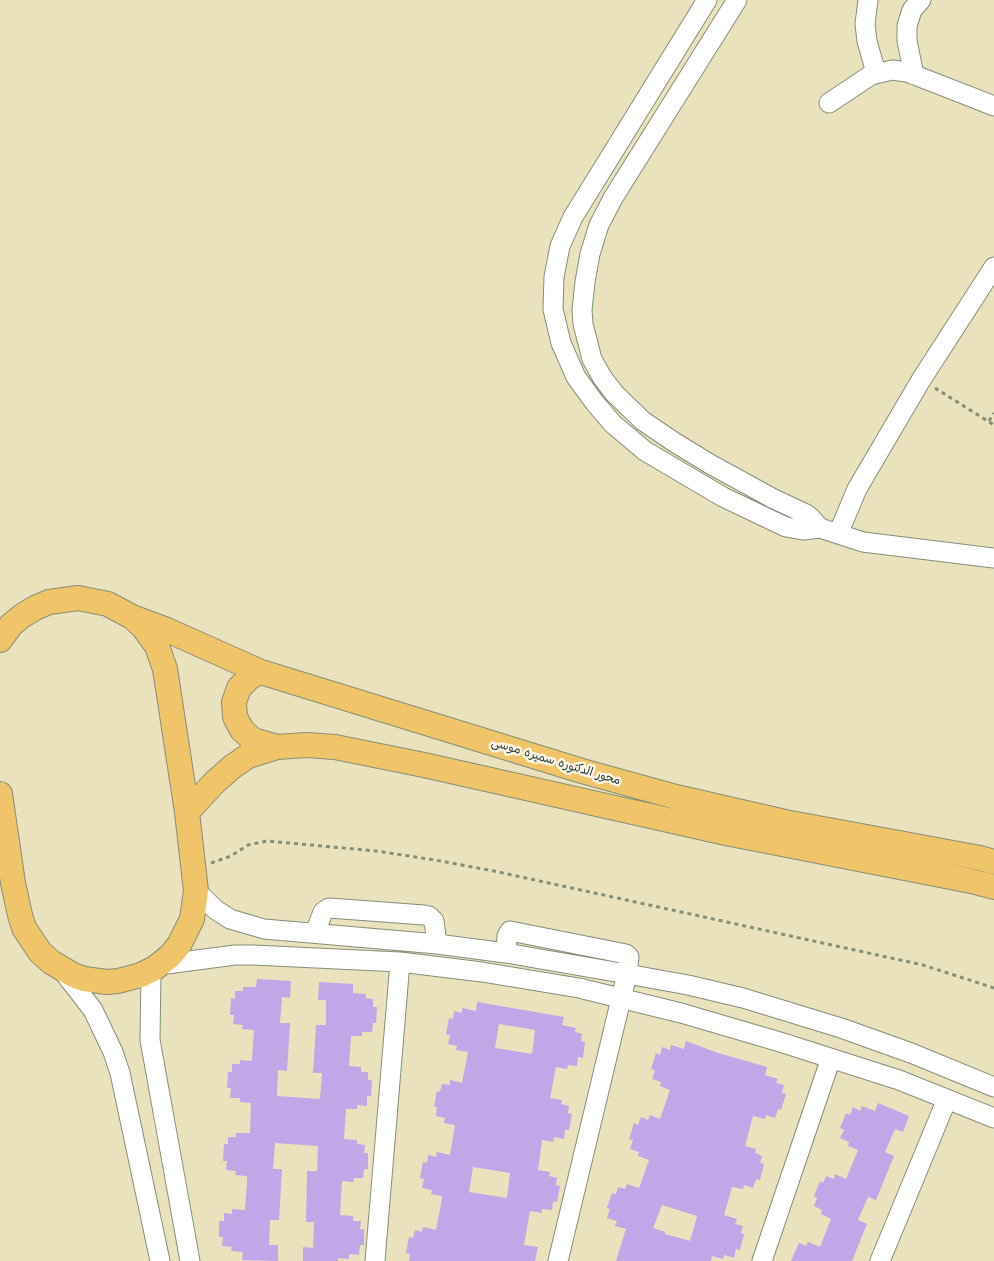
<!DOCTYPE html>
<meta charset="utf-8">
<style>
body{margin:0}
canvas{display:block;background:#eae1bd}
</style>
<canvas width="994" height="1261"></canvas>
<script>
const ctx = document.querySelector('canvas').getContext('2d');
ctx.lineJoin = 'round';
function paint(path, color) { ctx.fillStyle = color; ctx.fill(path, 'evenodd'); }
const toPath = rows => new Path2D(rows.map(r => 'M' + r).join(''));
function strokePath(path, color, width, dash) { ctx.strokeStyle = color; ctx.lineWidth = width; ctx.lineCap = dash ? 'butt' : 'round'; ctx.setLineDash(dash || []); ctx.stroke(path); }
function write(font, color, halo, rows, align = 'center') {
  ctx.font = font + ' "Shantell Sans","Playpen Sans Arabic",sans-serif'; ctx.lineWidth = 5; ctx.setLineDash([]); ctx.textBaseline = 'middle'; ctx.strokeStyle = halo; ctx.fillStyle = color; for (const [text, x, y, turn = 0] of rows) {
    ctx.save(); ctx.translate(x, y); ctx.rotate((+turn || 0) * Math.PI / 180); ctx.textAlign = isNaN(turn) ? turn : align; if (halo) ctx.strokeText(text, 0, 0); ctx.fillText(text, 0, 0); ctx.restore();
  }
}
paint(toPath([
 [257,979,291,981,290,998,282,997,280,1023,290,1023,287,1071,278,1070,277,1096,320,1099,322,1073,313,1073,316,1025,326,1025,326,1000,318,1000,319,982,353,984,353,993,366,994,366,998,373,999,373,1007,377,1007,376,1023,373,1023,372,1032,362,1032,362,1036,351,1036,349,1066,361,1067,361,1072,368,1072,368,1080,372,1080,371,1096,367,1096,367,1106,357,1105,357,1109,346,1109,344,1139,357,1140,357,1144,365,1145,364,1153,368,1153,368,1169,364,1169,363,1178,354,1178,353,1182,342,1181,340,1215,353,1216,353,1221,361,1221,360,1229,364,1229,364,1245,360,1245,359,1255,349,1254,349,1259,338,1258,338,1261,303,1261,303,1247,313,1248,314,1222,306,1222,307,1171,317,1171,318,1146,275,1143,273,1169,282,1169,279,1220,270,1220,269,1245,278,1245,278,1261,242,1260,243,1252,231,1251,232,1247,222,1246,223,1237,219,1237,219,1221,224,1221,224,1213,232,1214,232,1209,245,1210,247,1183,247,1176,235,1175,236,1171,226,1170,227,1161,223,1161,224,1144,228,1144,228,1137,236,1137,236,1133,250,1133,251,1103,240,1102,240,1098,230,1098,231,1088,227,1088,228,1072,232,1072,232,1064,240,1064,240,1060,252,1061,254,1030,242,1029,243,1025,233,1024,234,1015,230,1015,231,998,235,999,235,991,243,991,243,987,256,987],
 [477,1002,564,1017,562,1025,576,1028,575,1032,582,1034,581,1041,585,1042,583,1058,578,1057,577,1066,568,1065,567,1069,556,1067,550,1098,562,1100,561,1104,569,1106,568,1113,572,1114,569,1130,565,1130,564,1139,554,1137,553,1142,542,1140,538,1170,550,1172,549,1176,557,1178,556,1185,560,1186,557,1202,553,1201,552,1210,542,1209,542,1213,530,1211,524,1245,538,1247,535,1261,409,1261,410,1254,406,1253,409,1237,413,1238,415,1230,422,1232,423,1227,436,1230,441,1204,442,1196,431,1194,432,1190,422,1188,424,1179,420,1178,423,1162,427,1163,428,1155,436,1157,437,1152,450,1155,455,1125,444,1123,445,1118,436,1116,437,1107,434,1107,437,1091,440,1092,442,1084,450,1085,450,1080,462,1083,468,1052,456,1050,457,1046,448,1044,450,1035,446,1034,449,1018,453,1019,454,1011,462,1013,462,1008,476,1011],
 [499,1024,535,1030,532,1054,495,1048],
 [473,1167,510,1173,507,1198,469,1192],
 [686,1041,718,1053,767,1067,765,1075,778,1079,776,1083,784,1085,782,1093,786,1094,781,1110,778,1109,775,1118,766,1115,765,1119,753,1116,745,1146,756,1149,755,1153,762,1156,760,1163,764,1164,760,1180,756,1179,753,1188,744,1185,743,1189,732,1187,724,1215,737,1219,735,1224,743,1226,741,1233,744,1234,740,1250,736,1249,734,1258,724,1255,723,1259,712,1256,711,1261,616,1261,626,1229,615,1226,617,1221,607,1218,610,1209,607,1208,612,1193,616,1194,618,1187,625,1189,627,1184,639,1188,649,1160,638,1156,639,1152,630,1149,633,1140,629,1139,634,1123,638,1125,641,1117,648,1120,650,1115,660,1119,670,1090,660,1086,661,1082,652,1079,655,1070,651,1069,656,1053,660,1055,662,1047,670,1050,671,1045,684,1049],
 [662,1205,697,1216,690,1241,665,1234,665,1232,653,1228],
 [878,1103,909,1116,903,1132,895,1129,885,1152,894,1156,876,1200,868,1197,858,1220,867,1224,852,1261,791,1261,799,1243,806,1246,808,1242,820,1247,831,1219,821,1214,822,1210,814,1206,817,1198,814,1196,820,1181,823,1183,826,1176,834,1179,835,1174,846,1179,858,1150,848,1146,849,1142,840,1138,844,1130,840,1128,846,1113,850,1115,853,1107,860,1111,862,1106,875,1111]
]), '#c1a6e8');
const minor = toPath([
 [707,0,573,217,560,246,554,277,553,309,561,343,576,377,595,403,613,424,645,451,723,497,767,518,786,527,803,530,820,528,863,542,994,558],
 [737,0,613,198,599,225,590,254,585,282,582,310,583,324,592,359,602,377,614,393,643,421,674,442,710,464,772,498,806,514,811,518,820,528],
 [868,0,865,24,867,41,876,73],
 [914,75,907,41,907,26,912,10,921,0],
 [829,103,871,75,892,70,907,72,994,106],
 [838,534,857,489,921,380,994,267],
 [196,891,216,910,230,919,264,929,437,944,506,953,627,974,688,985,743,998,841,1028,911,1053,994,1087],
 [315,933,323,912,329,908,424,915,429,916,434,921,437,944],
 [506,953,507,936,510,931,626,954,629,957,627,974,558,1261],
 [159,965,235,955,253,955,400,962,482,972,579,988,681,1013,780,1042,899,1080,994,1118],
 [62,970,93,1010,113,1052,120,1073,160,1261],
 [151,970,150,1040,190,1261],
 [375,1261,400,962],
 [762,1261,831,1058],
 [880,1261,947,1099]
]);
const major = toPath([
 [132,617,167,630,261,672,582,771,676,797,785,822,980,858,994,862],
 [0,640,11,625,22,616,35,608,49,602,78,598,108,604,132,617,143,627,157,646,165,669,187,812,196,891,192,919,179,945,170,956,155,968,141,975,118,981,107,982,84,979,73,975,51,962,40,952,24,928,20,915,13,883,0,794],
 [261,672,250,677,239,688,234,702,235,717,242,730,253,740,277,747],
 [187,812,215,782,232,767,248,756,277,747,306,745,335,747,424,765,726,833,971,881,994,887]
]);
strokePath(minor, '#848f78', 21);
strokePath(major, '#848f78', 26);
strokePath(toPath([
 [935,388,994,425],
 [989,421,994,413],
 [211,863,231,856,248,845,267,841,376,851,435,860,494,871,923,965,994,988]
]), '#848f78', 3, [4, 4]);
strokePath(minor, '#fff', 19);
strokePath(major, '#f0c469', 24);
write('12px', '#1f3d34', '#fcf5e5', [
 ["محور الدكتوره سميره موسى",556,762,17]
]);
</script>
